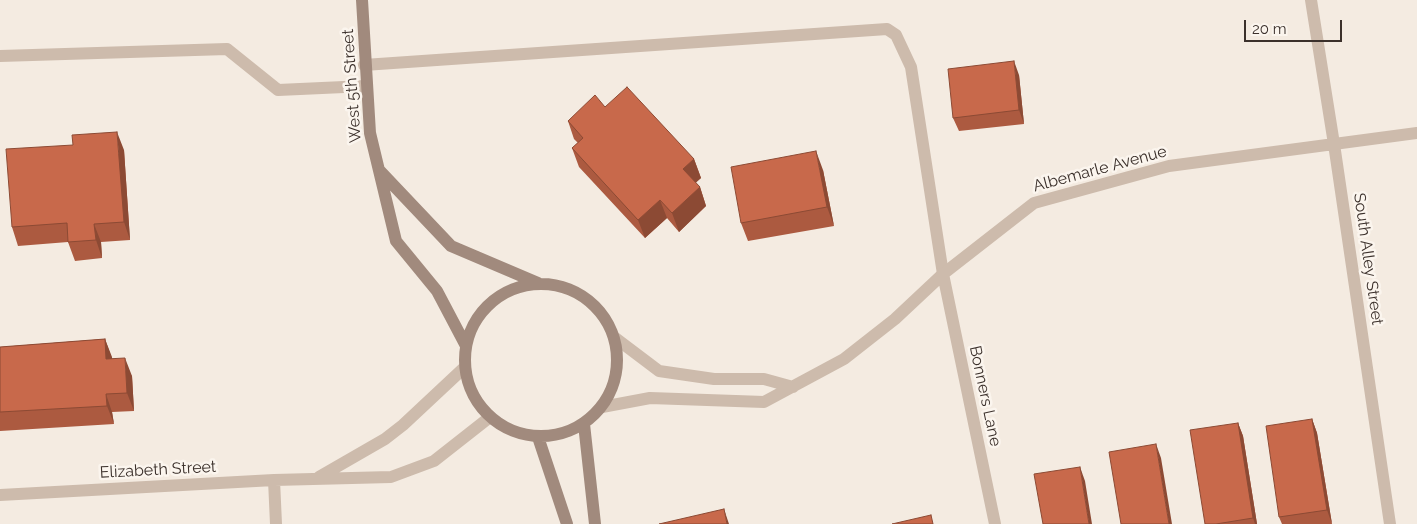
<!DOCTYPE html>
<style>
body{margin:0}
#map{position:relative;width:1417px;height:524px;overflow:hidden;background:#f4ebe1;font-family:Raleway,sans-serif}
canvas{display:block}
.scale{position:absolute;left:1244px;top:20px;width:98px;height:22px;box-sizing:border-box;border:2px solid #3b302b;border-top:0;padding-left:6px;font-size:15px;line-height:18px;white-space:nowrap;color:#3b302b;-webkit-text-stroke:4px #fbf5ee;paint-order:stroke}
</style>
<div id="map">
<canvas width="1417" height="524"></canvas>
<div class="scale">20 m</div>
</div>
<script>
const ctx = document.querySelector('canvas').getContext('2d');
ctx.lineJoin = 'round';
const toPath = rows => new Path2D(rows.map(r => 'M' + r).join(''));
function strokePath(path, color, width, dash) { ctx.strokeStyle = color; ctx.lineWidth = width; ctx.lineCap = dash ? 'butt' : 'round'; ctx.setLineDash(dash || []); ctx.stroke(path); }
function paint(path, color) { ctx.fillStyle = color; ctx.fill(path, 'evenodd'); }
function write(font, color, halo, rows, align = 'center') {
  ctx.font = font + ' Raleway,sans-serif'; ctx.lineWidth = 5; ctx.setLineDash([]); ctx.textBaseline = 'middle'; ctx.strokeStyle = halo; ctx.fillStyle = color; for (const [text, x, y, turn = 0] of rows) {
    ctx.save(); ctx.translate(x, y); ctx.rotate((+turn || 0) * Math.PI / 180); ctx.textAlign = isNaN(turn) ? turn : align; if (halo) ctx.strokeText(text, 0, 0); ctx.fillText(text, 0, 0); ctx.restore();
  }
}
strokePath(toPath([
 [0,56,227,49,278,90,366,86],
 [364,65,887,29,896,35,911,67,943,274]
]), '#cdbbac', 12);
strokePath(toPath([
 [1311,0,1334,144,1390,524],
 [943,274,995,524],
 [614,337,659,371,714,379,764,379,793,387],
 [602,407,650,398,764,402,844,359,895,319,943,274,1034,203,1169,166,1417,133],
 [319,477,385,439,403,425,465,367],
 [274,480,276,524],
 [0,495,274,480,391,477,434,461,490,417]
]), '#cdbbac', 12);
strokePath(toPath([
 [362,0,370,133,396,241,437,291,466,346],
 [379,170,451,246,538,283],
 '465 360a76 76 0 1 1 152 0a76 76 0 1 1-152 0Z',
 [584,424,595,524],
 [538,437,567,524]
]), '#a18a7d', 12);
paint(toPath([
 [1019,75,1024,124,959,131,953,118],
 [605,107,694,159,701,178,695,183,700,187,706,206,679,232,667,218,645,238,579,167,572,148,578,143,574,139,568,121],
 [124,150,130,240,101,242,102,258,75,261,68,242,18,246,12,227],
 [823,170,834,226,748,241,741,223],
 [105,339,112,359,132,376,134,411,112,412,114,424,0,431,0,347],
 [1312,419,1317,433,1332,524,1282,524,1279,517],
 [1238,423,1243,436,1257,524,1205,524]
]), '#ac5a40');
paint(toPath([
 [1014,61,1019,75,1024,124,1019,110],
 [117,132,124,150,130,240,124,222],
 [816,151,823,170,834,226,827,207],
 [694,159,701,178,690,188,683,169],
 [700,187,706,206,679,232,672,213],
 [660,200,667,218,645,238,638,220],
 [94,224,101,242,102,258,96,240],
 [105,339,112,357,113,378,106,359],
 [125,358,132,376,134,411,127,393],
 [106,394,112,412,114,424,107,406],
 [1312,419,1317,433,1332,524,1327,510],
 [1238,423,1243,436,1257,524,1255,524,1253,518],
 [1156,444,1161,458,1172,524,1169,524],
 [1080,467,1085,481,1092,524,1089,524],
 [724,509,729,524,727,524]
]), '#8c4a34');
const building = toPath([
 [1014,61,1019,110,953,118,948,69,1014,61],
 [627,87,694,159,683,169,700,187,672,213,660,200,638,220,572,148,583,138,568,121,595,95,605,107,627,87],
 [117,132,124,222,94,224,96,240,68,242,67,223,12,227,6,149,73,145,72,135,117,132],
 [816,151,827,207,741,223,731,167,816,151],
 [105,339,106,359,125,358,127,393,106,394,107,406,0,412,0,347,105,339],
 [1312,419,1327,510,1279,517,1266,426,1312,419],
 [1238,423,1253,518,1216,524,1205,524,1190,430,1238,423],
 [1156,444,1169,524,1121,524,1109,452,1156,444],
 [1080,467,1089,524,1043,524,1034,474,1080,467],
 [724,509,727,524,659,524,724,509],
 [931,515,933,524,892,524,931,515]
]);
paint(building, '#c8694b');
strokePath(building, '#8c4a34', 1);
write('16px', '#3b302b', '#fbf5ee', [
 ["West 5th Street",352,86,-94],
 ["Albemarle Avenue",1100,169,-15],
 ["South Alley Street",1368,259,82],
 ["Bonners Lane",985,396,78],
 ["Elizabeth Street",158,470,-3]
]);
</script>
